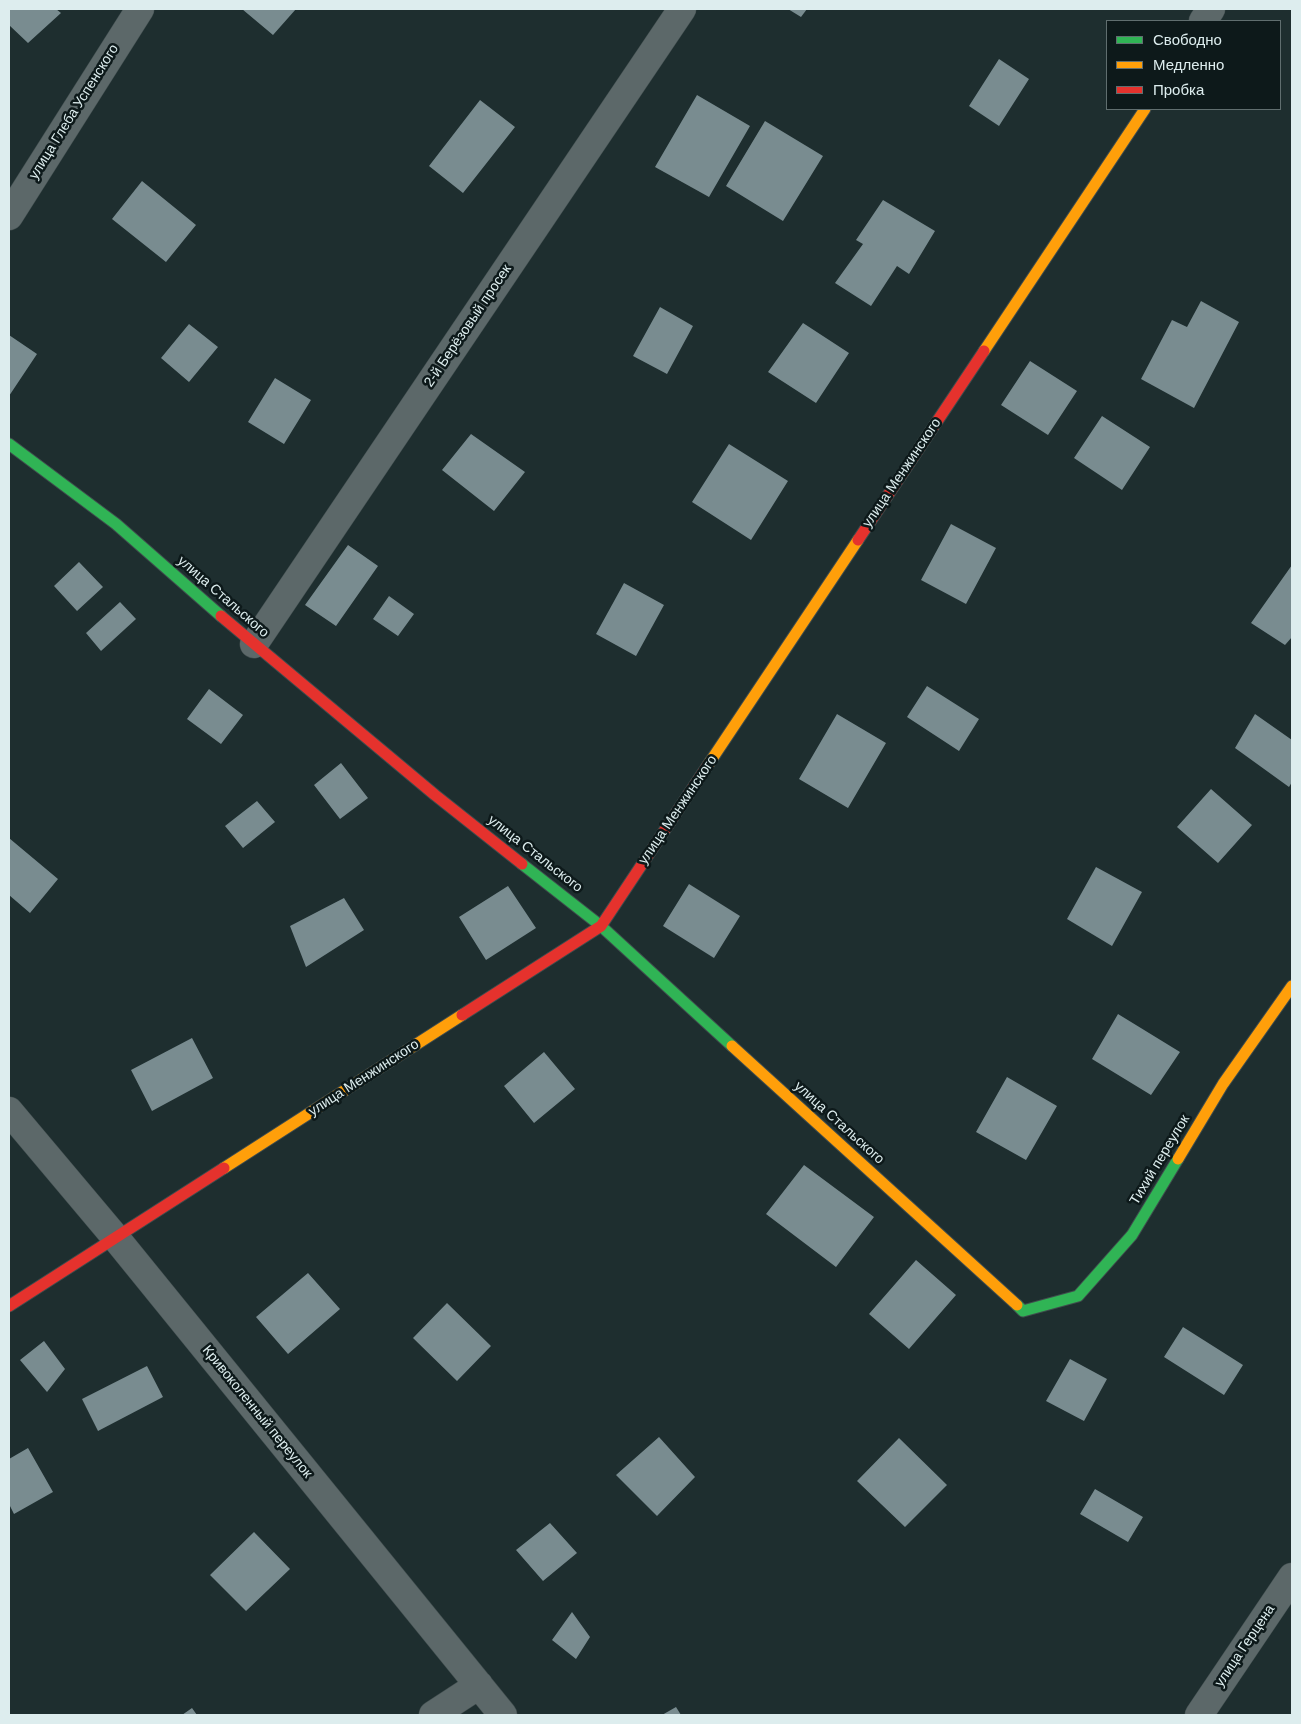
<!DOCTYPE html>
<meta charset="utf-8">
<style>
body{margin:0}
#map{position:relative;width:1301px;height:1724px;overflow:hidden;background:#1e2e2f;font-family:Helvetica,sans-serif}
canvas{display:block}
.frame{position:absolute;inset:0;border:10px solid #ddedee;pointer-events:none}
.legend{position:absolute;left:1106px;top:20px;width:175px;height:90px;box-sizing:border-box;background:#0d191a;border:1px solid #606e6f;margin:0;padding:6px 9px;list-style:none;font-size:15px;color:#ddedee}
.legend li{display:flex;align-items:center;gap:10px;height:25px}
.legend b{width:25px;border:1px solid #606e6f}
</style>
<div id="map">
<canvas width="1301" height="1724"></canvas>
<div class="frame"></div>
<ul class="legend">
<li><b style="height:6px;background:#30b455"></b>Свободно</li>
<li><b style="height:6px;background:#ff9f0a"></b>Медленно</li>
<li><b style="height:6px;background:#e5322d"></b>Пробка</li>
</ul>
</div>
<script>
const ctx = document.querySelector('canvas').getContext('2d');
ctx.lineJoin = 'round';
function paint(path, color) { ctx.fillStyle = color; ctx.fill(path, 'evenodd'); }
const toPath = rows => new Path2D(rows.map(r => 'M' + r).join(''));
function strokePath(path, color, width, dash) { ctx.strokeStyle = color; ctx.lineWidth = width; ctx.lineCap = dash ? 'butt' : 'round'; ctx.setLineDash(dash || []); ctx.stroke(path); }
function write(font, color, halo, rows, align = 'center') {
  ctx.font = font + ' Helvetica,sans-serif'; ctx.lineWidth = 5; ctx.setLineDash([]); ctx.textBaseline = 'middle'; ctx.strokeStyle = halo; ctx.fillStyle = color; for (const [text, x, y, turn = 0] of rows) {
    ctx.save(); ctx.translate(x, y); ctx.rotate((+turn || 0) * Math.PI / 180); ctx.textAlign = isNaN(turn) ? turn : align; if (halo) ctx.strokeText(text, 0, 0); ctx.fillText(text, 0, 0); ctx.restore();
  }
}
paint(toPath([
 [9,9,56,9,61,13,28,43,9,25],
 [242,9,296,9,273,35],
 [788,9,807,9,801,17],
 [999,59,1029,79,999,126,969,106],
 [697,95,750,126,709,197,655,167],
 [480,100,515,127,463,193,429,166],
 [765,121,823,156,783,221,726,186],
 [142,181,196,225,166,262,112,219],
 [883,200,935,231,909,274,897,266,871,306,835,283,863,244,856,240],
 [1201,301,1239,322,1194,408,1141,379,1172,320,1187,327],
 [660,307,693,326,667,374,633,356],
 [803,323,849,353,816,403,768,372],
 [189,324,218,347,189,382,161,358],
 [9,335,37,354,9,396],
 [1030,361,1077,391,1048,435,1001,405],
 [275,378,311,400,284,444,248,422],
 [1102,416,1150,447,1122,490,1074,458],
 [471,434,525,472,494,511,442,470],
 [729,444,788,481,751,540,692,502],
 [951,524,996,548,966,604,921,580],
 [348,545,378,566,336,626,305,605],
 [79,562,103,587,77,611,54,586],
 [1292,565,1292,637,1285,645,1251,623],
 [624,583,664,605,636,656,596,634],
 [389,596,414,614,398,636,373,619],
 [120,602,136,619,101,651,86,633],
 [927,686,979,719,959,751,907,717],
 [209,689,243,715,221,744,187,719],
 [837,714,886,743,848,808,799,779],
 [1255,714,1292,740,1292,782,1289,787,1235,748],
 [341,763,368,798,340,819,314,785],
 [1211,789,1252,825,1218,863,1177,827],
 [257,801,275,822,243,848,225,826],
 [9,838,58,879,30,913,9,895],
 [1096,867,1142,892,1112,946,1067,919],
 [689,884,740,916,714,958,663,926],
 [508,886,536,928,486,960,459,917],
 [344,898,364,930,306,967,290,926],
 [1118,1014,1180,1052,1151,1095,1092,1059],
 [192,1038,213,1078,152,1111,131,1070],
 [544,1052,575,1089,534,1123,504,1086],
 [1007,1077,1057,1106,1026,1160,976,1132],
 [804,1165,874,1217,836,1267,766,1214],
 [916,1260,956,1295,909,1349,869,1314],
 [308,1273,340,1309,288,1354,256,1317],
 [447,1303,491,1346,457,1381,413,1338],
 [1183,1327,1243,1365,1224,1395,1164,1357],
 [44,1341,65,1369,47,1392,20,1360],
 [1070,1359,1107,1379,1084,1421,1046,1401],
 [147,1366,163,1397,98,1431,82,1399],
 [659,1437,695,1477,657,1516,616,1475],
 [899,1438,947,1485,905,1527,857,1481],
 [28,1448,53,1492,14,1514,9,1504,9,1459],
 [1095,1489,1143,1517,1128,1542,1080,1514],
 [550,1523,577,1553,543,1581,516,1550],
 [254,1532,290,1569,246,1611,210,1575],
 [572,1612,590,1637,576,1659,552,1640],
 [676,1707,681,1715,662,1715],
 [192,1708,197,1715,182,1715]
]), '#798c90');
const street = toPath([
 [1203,21,1211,9],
 [9,216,140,9],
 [254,644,682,9],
 [9,1111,115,1237,503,1715],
 [433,1715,479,1685],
 [1199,1715,1292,1577]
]);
const fast = toPath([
 [9,444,116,524,221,616],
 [522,864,601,926,732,1046],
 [1017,1305,1023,1311,1078,1296,1132,1235,1178,1159]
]);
const slow = toPath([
 [984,351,1145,109],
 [708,765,858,540],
 [732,1046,1017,1305],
 [1178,1159,1223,1084,1292,986],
 [224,1168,462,1015]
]);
const jam = toPath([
 [858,540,984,351],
 [221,616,435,795,522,864],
 [462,1015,601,926,708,765],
 [9,1306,224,1168]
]);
strokePath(street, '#3f4c4d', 29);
strokePath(fast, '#3f4c4d', 13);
strokePath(slow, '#3f4c4d', 13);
strokePath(jam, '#3f4c4d', 13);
strokePath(street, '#5c6869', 28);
strokePath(fast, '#30b455', 11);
strokePath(slow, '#ff9f0a', 11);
strokePath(jam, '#e5322d', 11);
write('14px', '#ddedee', '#0d191a', [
 ["улица Глеба Успенского",74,112,-58],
 ["2-й Берёзовый просек",468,326,-56],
 ["улица Менжинского",902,473,-56],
 ["улица Стальского",223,597,41],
 ["улица Менжинского",678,810,-56],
 ["улица Стальского",535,854,38],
 ["улица Менжинского",364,1078,-33],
 ["улица Стальского",839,1123,42],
 ["Тихий переулок",1160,1160,-59],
 ["Кривоколенный переулок",257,1412,51],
 ["улица Герцена",1245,1646,-56]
]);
</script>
